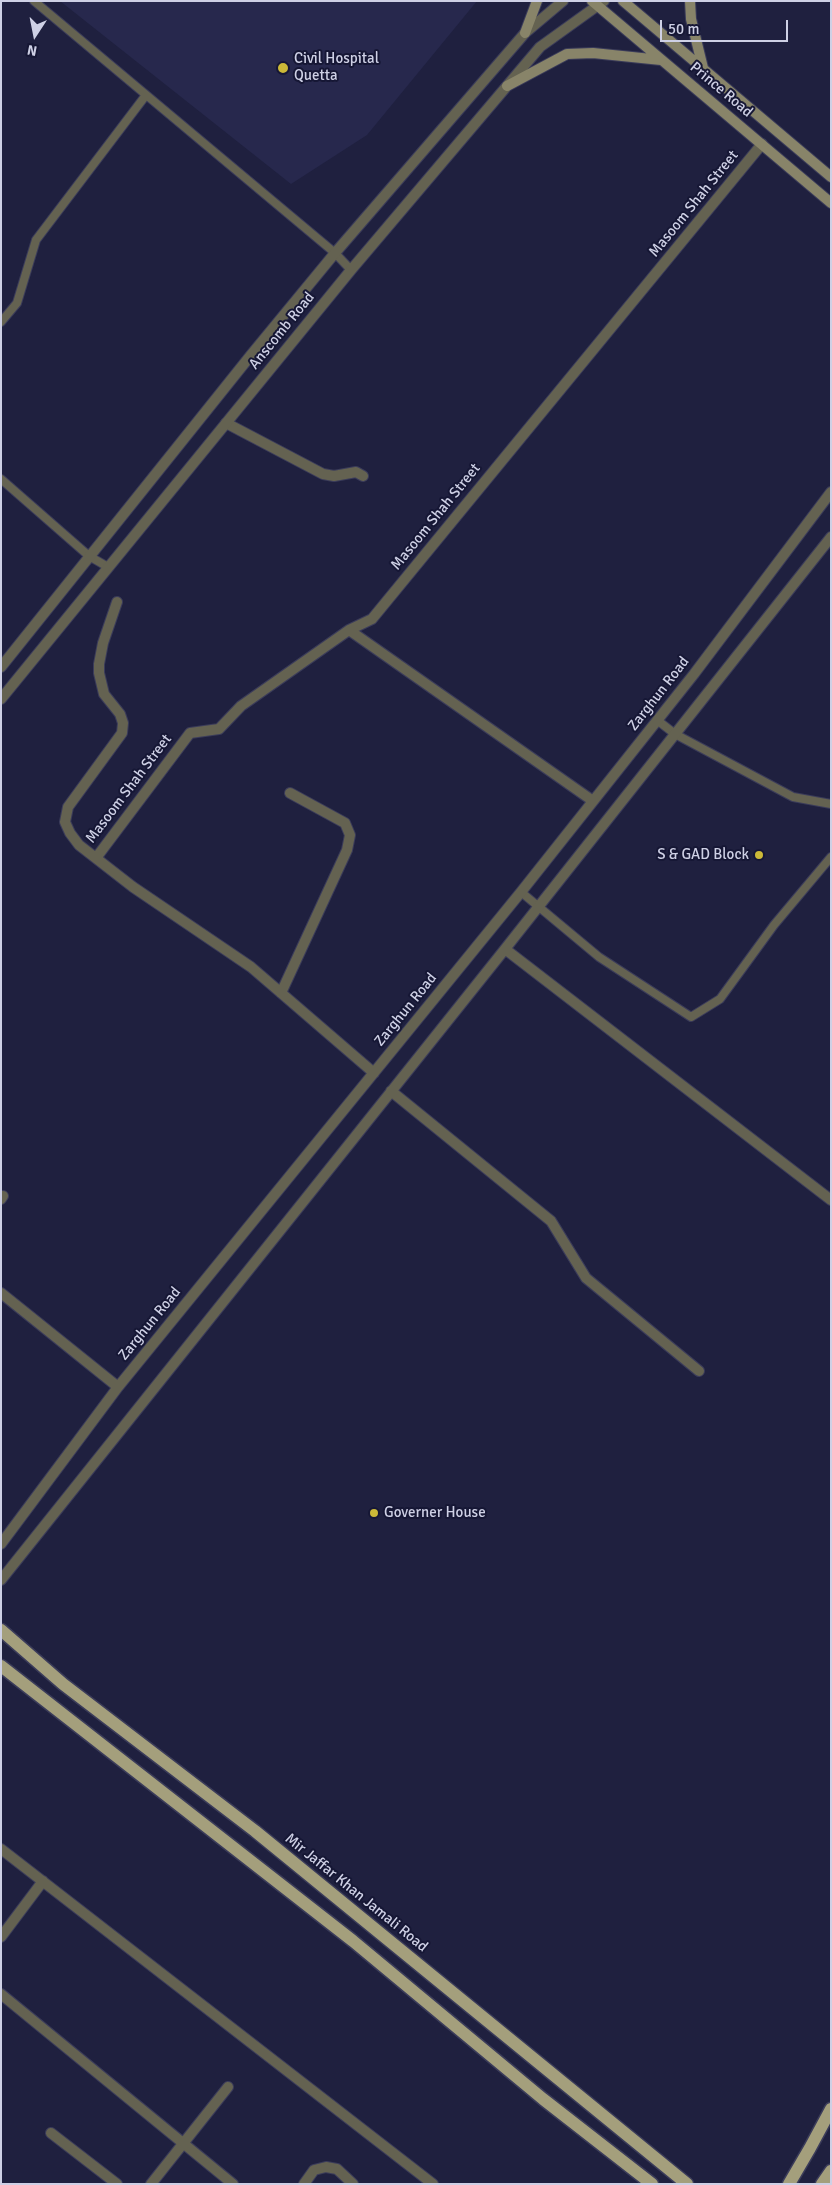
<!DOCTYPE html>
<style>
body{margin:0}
#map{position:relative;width:832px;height:2185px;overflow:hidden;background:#1f203f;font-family:Signika,sans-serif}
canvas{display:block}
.frame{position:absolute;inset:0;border:2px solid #ced0e5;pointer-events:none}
.north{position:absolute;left:10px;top:10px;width:50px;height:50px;-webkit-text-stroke:4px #161735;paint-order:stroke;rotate:191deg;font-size:14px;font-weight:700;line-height:20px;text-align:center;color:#ced0e5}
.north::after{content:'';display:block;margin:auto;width:18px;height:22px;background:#ced0e5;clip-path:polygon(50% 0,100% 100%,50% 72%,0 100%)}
.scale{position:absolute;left:660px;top:20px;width:128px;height:22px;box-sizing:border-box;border:2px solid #ced0e5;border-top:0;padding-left:6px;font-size:15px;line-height:18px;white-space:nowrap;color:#ced0e5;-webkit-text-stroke:4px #161735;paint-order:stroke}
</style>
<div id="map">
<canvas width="832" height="2185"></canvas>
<div class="frame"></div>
<div class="north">N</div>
<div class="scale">50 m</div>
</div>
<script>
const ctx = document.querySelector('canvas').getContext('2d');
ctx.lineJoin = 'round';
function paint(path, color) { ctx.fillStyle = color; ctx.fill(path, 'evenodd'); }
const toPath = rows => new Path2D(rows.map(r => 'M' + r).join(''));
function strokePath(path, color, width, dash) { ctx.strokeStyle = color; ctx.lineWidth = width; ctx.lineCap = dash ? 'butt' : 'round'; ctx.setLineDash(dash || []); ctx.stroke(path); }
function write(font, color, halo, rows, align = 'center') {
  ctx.font = font + ' Signika,sans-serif'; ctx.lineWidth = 4; ctx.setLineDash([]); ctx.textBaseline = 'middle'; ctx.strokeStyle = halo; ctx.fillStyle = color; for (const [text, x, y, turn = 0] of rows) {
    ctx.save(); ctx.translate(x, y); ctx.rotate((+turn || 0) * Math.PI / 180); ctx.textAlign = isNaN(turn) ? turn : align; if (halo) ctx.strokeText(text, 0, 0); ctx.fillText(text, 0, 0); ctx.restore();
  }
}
paint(toPath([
 [60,1,477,1,367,135,291,184]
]), '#27284d');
const service = toPath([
 [34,1,335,253,351,270],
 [1,322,17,303,36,240,146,95],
 [1,479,89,556,108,567],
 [657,720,675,734,793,797,831,804],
 [521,892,599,957,691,1017,720,999,774,925,831,857]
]);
const minor = toPath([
 [226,423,323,474,334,476,356,472,363,476],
 [117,602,103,643,99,664,99,673,104,694,120,714,123,723,122,733,68,807,65,822,70,833,79,845,133,887,251,967,374,1073],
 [349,630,593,801],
 [96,858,190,733,219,729,241,706,349,630,372,619,762,144],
 [505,949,831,1200],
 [281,993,347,850,350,835,345,823,290,793],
 [391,1091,551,1221,586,1278,699,1371],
 [1,1199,3,1196],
 [1,1293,118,1387],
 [1,1544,118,1387,521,892,694,674,831,492],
 [1,1580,505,949,831,537],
 [1,1849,433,2184],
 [1,1937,43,1881],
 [1,1994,233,2184],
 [51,2133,117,2184],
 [151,2184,228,2087],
 [304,2184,314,2170,326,2167,337,2169,353,2184]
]);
const tertiary = toPath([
 [1,667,251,355,335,253,525,33,563,1],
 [1,699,351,270,540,47,604,1]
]);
const secondary = toPath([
 [592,1,831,203],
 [623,1,831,177],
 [690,1,691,19,703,68],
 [525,33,537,1],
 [507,86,567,54,593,53,661,60]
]);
const primary = toPath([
 [1,1630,63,1684,255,1831,687,2184],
 [1,1666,353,1941,543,2099,652,2184],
 [789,2184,810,2148,831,2109],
 [822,2184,831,2171]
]);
strokePath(service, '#3b3c5a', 10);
strokePath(minor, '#3b3c5a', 12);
strokePath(tertiary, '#3b3c5a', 12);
strokePath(secondary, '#3b3c5a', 12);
strokePath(primary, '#3b3c5a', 15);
strokePath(service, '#646251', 8);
strokePath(minor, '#646251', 10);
strokePath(tertiary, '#646251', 10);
strokePath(secondary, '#888469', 10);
strokePath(primary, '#a49f7c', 12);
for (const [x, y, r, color] of [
 [283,68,6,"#ccb938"],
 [759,855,5,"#ccb938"],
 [374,1513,5,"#ccb938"]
]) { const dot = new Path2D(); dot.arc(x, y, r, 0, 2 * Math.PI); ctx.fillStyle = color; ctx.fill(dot); strokePath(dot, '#161735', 2); }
write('15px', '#ced0e5', '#161735', [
 ["Civil Hospital",294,59],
 ["Quetta",294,76],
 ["S & GAD Block",749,855,"right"],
 ["Governer House",384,1513]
], 'left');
write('15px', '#ced0e5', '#161735', [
 ["Prince Road",721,90,40],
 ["Masoom Shah Street",694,204,-51],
 ["Anscomb Road",282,331,-51],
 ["Masoom Shah Street",436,517,-51],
 ["Zarghun Road",659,694,-52],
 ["Masoom Shah Street",129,789,-53],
 ["Zarghun Road",406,1010,-51],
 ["Zarghun Road",150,1324,-51],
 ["Mir Jaffar Khan Jamali Road",356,1893,39]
]);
</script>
